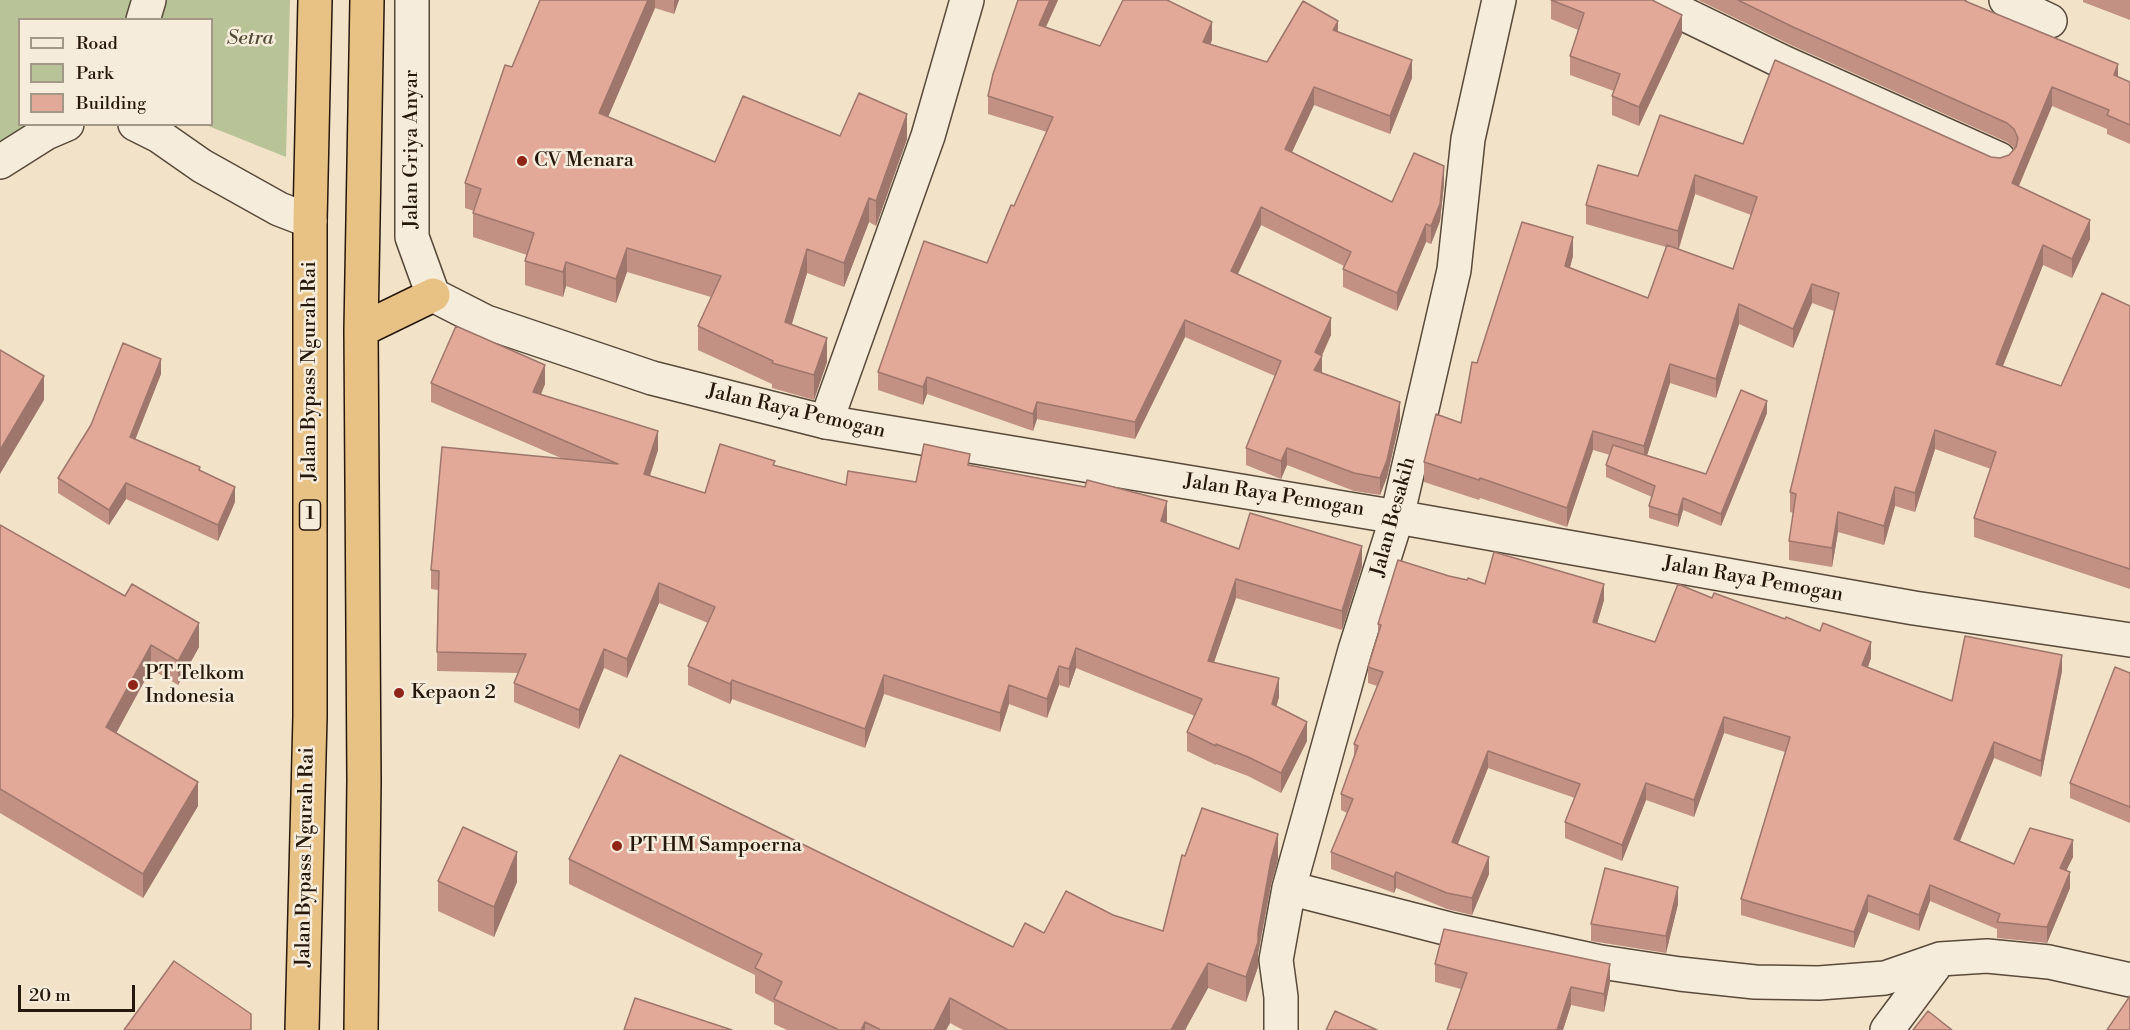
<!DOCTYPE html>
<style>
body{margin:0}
#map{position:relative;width:2130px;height:1030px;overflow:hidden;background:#f1e2c8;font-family:"Libre Bodoni",serif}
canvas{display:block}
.legend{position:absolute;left:18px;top:18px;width:195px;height:108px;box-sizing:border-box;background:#f6ecdb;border:2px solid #a39788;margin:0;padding:8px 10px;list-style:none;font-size:18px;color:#26180c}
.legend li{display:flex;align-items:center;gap:12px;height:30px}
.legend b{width:30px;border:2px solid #a39788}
.scale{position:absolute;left:18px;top:985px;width:117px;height:27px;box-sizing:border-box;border:3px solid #26180c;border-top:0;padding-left:8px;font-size:18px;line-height:21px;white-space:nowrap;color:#26180c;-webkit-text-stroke:4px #f6ecdb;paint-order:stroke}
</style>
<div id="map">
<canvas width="2130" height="1030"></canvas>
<ul class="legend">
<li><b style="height:8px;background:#f6ecdb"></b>Road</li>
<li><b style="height:16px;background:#b8c397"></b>Park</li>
<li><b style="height:16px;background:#e2a999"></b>Building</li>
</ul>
<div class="scale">20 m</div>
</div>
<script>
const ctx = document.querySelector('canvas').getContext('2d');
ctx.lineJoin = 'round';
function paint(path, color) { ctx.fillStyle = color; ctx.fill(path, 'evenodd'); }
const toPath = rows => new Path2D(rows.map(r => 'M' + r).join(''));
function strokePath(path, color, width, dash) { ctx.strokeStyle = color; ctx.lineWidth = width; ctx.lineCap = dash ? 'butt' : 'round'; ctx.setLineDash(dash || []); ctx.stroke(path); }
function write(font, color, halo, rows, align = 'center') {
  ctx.font = font + ' "Libre Bodoni",serif'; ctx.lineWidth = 5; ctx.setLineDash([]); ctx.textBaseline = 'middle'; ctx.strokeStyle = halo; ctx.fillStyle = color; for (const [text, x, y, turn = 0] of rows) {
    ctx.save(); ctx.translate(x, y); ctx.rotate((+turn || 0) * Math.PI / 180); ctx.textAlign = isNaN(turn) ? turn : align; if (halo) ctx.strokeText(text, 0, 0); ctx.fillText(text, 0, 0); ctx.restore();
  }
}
paint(toPath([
 [0,0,290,0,286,157,206,125,212,124,212,20,20,20,20,124,53,125,3,140,0,144]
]), '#b8c397');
const minor = toPath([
 [1655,0,1785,63,1999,159],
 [2006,0,2050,21],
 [143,20,149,0],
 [135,124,159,136,202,166,279,209,310,221],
 [0,162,46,133,67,124],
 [826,422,928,136,967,0],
 [1289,888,1449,929,1601,962,1680,974,1755,982,1819,983,1885,978,1940,959,1987,956,2049,962,2130,980],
 [1281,1030,1281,997,1276,960,1289,888,1355,650,1397,517,1454,270,1468,139,1499,0],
 [1887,1030,1940,959]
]);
const tertiary = toPath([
 [412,0,412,237,433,295,486,322,652,378,826,422,1397,517,1914,608,2130,640]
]);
const trunk = toPath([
 [361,330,433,295],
 [302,1030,310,717,310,221,315,0],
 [361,1030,364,781,361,330,367,0]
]);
strokePath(minor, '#594a3b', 36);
strokePath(tertiary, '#594a3b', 36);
strokePath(trunk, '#26180c', 36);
strokePath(minor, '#f6ecdb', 33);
strokePath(tertiary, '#f6ecdb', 33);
strokePath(trunk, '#e8c184', 33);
paint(toPath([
 [540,0,679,0,674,14,655,8,608,117,715,162,840,136,907,139,876,226,869,222,844,287,807,273,792,324,827,362,814,400,772,388,772,384,698,350,698,326,711,297,627,272,616,303,566,286,563,297,525,285,525,261,527,255,473,237,473,213,474,211,465,208,465,183,512,67],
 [1018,0,1058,0,1046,27,1100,46,1212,40,1210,45,1267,62,1338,32,1412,78,1390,134,1314,105,1292,152,1392,202,1444,184,1440,221,1431,244,1426,242,1397,311,1343,287,1343,269,1344,266,1261,225,1238,274,1331,335,1322,356,1322,373,1400,420,1387,477,1380,495,1354,491,1287,465,1281,479,1246,465,1246,448,1275,376,1185,337,1135,439,1037,419,1033,431,927,394,923,405,878,390,878,372,987,263,1014,206,1047,132,988,114,988,96],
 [1551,0,1682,34,1639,126,1612,115,1612,96,1614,91,1570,75,1570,56,1578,30,1551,19],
 [1698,0,1967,0,1967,2,2118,77,2130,82,2130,144,2107,134,2107,129,2052,106,2019,186,2090,239,2072,278,2043,265,2003,366,2061,386,2130,306,2130,589,1974,537,1974,518,1991,469,1935,449,1915,512,1895,506,1884,545,1838,532,1832,567,1789,560,1789,541,1793,513,1790,512,1790,492,1834,311,1812,303,1793,348,1739,324,1716,398,1670,383,1647,455,1706,474,1767,413,1721,526,1683,510,1678,527,1649,518,1649,506,1652,497,1606,477,1606,465,1610,455,1593,450,1567,527,1480,498,1479,500,1424,482,1424,462,1461,423,1477,363,1573,256,1570,267,1648,298,1666,247,1586,224,1586,205,1638,176,1743,144,1991,157,2000,158,2009,155,2015,149,2007,142,1793,46],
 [1695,194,1751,215,1733,269,1679,249],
 [2083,0,2130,0,2130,20,2083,2],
 [161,374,135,439,200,471,235,502,218,541,126,499,109,525,58,493,58,478],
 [431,383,545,384,541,395,658,450,650,476,705,493,775,465,846,485,916,482,970,465,1167,520,1166,523,1239,549,1362,566,1342,630,1236,598,1214,662,1279,697,1276,706,1307,741,1281,793,1248,776,1216,764,1216,765,1187,751,1187,732,1195,716,1076,668,1069,688,1059,685,1047,718,1009,704,1000,732,884,694,865,748,732,699,730,704,688,685,688,666,708,623,659,603,627,678,604,668,579,729,514,702,514,683,519,673,437,671,438,590,431,589,431,570,561,458,431,402],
 [0,525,199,647,178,685,151,669,116,733,198,806,143,898,0,813],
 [1449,576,1485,584,1604,600,1597,623,1655,642,1712,598,1871,658,1868,667,1952,701,2062,671,2041,777,1994,758,1960,841,2014,864,2073,857,2066,870,2070,888,2047,943,1997,938,1997,929,1930,901,1919,931,1868,912,1854,948,1741,915,1741,899,1785,752,1724,733,1694,817,1646,800,1622,861,1565,838,1565,822,1575,798,1488,768,1457,845,1489,874,1472,915,1447,909,1396,888,1394,893,1331,869,1331,852,1347,813,1341,810,1341,794,1354,759,1354,744,1377,686,1368,683,1368,667,1378,636,1378,624],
 [2130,673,2130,823,2070,798,2070,783],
 [1185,856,1278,859,1271,885,1258,954,1258,967,1246,1002,1208,988,1185,1030,963,1030,950,1023,946,1030,787,1030,774,1024,774,1003,755,993,755,975,569,884,569,859,1013,947,1044,933,1113,915,1163,931],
 [438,881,517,882,494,937,438,911],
 [1678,904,1666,953,1591,941,1591,924],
 [1435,964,1610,982,1604,1012,1571,1005,1563,1030,1447,1030,1461,989,1435,982]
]), '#c29184');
paint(toPath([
 [648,0,655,0,655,8,599,138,599,113],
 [674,0,679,0,674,14],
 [1050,0,1058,0,1039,42,1039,25],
 [1682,15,1682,34,1639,126,1639,107],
 [1338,21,1338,39,1333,30],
 [1212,22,1212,40,1203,60,1203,42],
 [1412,60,1412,78,1390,134,1390,116],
 [2118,64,2118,83,2114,75],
 [1314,87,1314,105,1285,167,1285,149],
 [2052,87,2052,106,2012,202,2012,183],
 [907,114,907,139,876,226,876,201],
 [1444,166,1444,184,1440,221,1431,244,1431,226],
 [1695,175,1695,194,1678,250,1678,231],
 [869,198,869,222,844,287,844,263],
 [1261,207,1261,225,1231,288,1231,271],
 [2090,220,2090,239,2072,278,2072,259],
 [1426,224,1426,242,1397,311,1397,293],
 [1573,237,1573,256,1565,285,1565,266],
 [2043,245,2043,265,1996,383,1996,364],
 [627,248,627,272,616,303,616,279],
 [807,249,807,273,785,346,785,322],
 [566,262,566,286,563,297,563,272],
 [1812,284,1812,303,1793,348,1793,329],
 [1739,304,1739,324,1716,398,1716,379],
 [1331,318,1331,335,1319,361,1322,356,1322,373,1314,370,1315,352],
 [1185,320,1185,337,1135,439,1135,422],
 [827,338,827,362,814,400,814,375],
 [161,359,161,374,130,453,130,437],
 [1670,364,1670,383,1644,465,1644,446],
 [545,365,545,384,533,411,533,392],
 [44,376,44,400,0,474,0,450],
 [927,377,927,394,923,405,923,387],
 [1767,401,1767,413,1721,526,1721,514],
 [1037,402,1037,419,1033,431,1033,414],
 [1400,402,1400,420,1387,477,1380,495,1380,478],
 [1935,430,1935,449,1915,512,1915,493],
 [658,431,658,450,644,493,644,474],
 [1593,431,1593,450,1567,527,1567,508],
 [1287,448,1287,465,1281,479,1281,461],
 [126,483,126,499,109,525,109,510],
 [235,487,235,502,218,541,218,525],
 [1895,487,1895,506,1884,545,1884,526],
 [1683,498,1683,510,1678,527,1678,515],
 [1167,501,1167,520,1161,540,1161,521],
 [1838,512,1838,532,1832,567,1832,548],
 [1362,546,1362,566,1342,630,1342,611],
 [1236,579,1236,598,1208,680,1208,661],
 [659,583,659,603,627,678,627,659],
 [1604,584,1604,600,1593,638,1593,622],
 [199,623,199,647,178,685,178,661],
 [1871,642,1871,658,1862,682,1862,665],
 [151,645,151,669,106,752,106,727],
 [1076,648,1076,668,1069,688,1069,669],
 [604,649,604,668,579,729,579,710],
 [2062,655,2062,671,2041,777,2041,761],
 [1059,666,1059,685,1047,718,1047,699],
 [884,675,884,694,865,748,865,729],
 [1279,678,1279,697,1272,723,1272,704],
 [732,680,732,699,730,704,730,684],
 [1009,685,1009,704,1000,732,1000,713],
 [1724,717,1724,733,1694,817,1694,800],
 [1307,722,1307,741,1281,793,1281,773],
 [1994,742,1994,758,1954,855,1954,839],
 [1488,751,1488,768,1452,859,1452,842],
 [198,782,198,806,143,898,143,874],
 [1646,783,1646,800,1622,861,1622,845],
 [1278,834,1278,859,1271,885,1258,954,1258,967,1246,1002,1246,977,1258,932,1271,860],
 [2073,840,2073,857,2060,884,2060,868],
 [517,852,517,882,494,937,494,907],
 [1489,857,1489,874,1472,915,1472,898],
 [1396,872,1396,888,1394,893,1394,877],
 [2070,872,2070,888,2047,943,2047,927],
 [1930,885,1930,901,1919,931,1919,915],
 [1678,887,1678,904,1666,953,1666,936],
 [1868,895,1868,912,1854,948,1854,932],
 [1208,963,1208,988,1185,1030,1171,1030],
 [1610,964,1610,982,1604,1012,1604,994],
 [1571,987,1571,1005,1563,1030,1557,1030],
 [950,998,950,1023,946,1030,934,1030],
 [865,1022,865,1030,861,1030]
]), '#9e766b');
const building = toPath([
 [540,0,648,0,599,113,715,162,743,96,840,136,859,93,907,114,876,201,869,198,844,263,807,249,785,322,827,338,814,375,772,363,773,361,698,326,721,276,627,248,616,279,566,262,563,272,525,261,534,233,473,213,481,189,465,183,505,65,512,67,540,0],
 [1018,0,1050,0,1039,25,1100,46,1123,0,1167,0,1212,22,1203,42,1267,62,1303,1,1338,21,1333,30,1412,60,1390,116,1314,87,1285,149,1392,202,1414,153,1444,166,1440,204,1431,226,1426,224,1397,293,1343,269,1351,252,1261,207,1231,271,1331,318,1315,352,1322,356,1314,370,1400,402,1387,460,1380,478,1354,473,1287,448,1281,461,1246,448,1281,361,1185,320,1135,422,1037,402,1033,414,927,377,923,387,878,372,924,241,987,263,1011,205,1014,206,1053,117,988,96,993,74,1018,0],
 [1551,0,1652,0,1682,15,1639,107,1612,96,1620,74,1570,56,1584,13,1551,0],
 [1738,0,1965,0,1965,1,2118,64,2114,75,2130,82,2130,125,2107,115,2109,110,2052,87,2012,183,2090,220,2072,259,2043,245,1996,364,2061,386,2102,293,2130,306,2130,569,1974,518,1996,452,1935,430,1915,493,1895,487,1884,526,1838,512,1832,548,1789,541,1796,494,1790,492,1839,293,1812,284,1793,329,1739,304,1716,379,1670,364,1644,446,1593,431,1567,508,1480,478,1479,480,1424,462,1436,414,1461,423,1472,362,1477,363,1522,222,1573,237,1565,266,1648,298,1667,245,1733,269,1757,197,1695,175,1678,231,1586,205,1598,165,1638,176,1660,115,1743,144,1775,60,1991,157,2000,158,2009,155,2016,147,2018,138,2014,129,2007,123,1793,27,1738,0],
 [456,326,545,365,533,392,658,431,644,474,705,493,720,444,775,461,773,465,846,485,848,471,916,482,924,444,970,454,968,465,1085,487,1087,480,1167,501,1161,521,1239,549,1250,513,1362,546,1342,611,1236,579,1208,661,1279,678,1272,704,1307,722,1281,773,1248,757,1216,744,1216,746,1187,732,1202,699,1076,648,1069,669,1059,666,1047,699,1009,685,1000,713,884,675,865,729,732,680,730,684,688,666,715,607,659,583,627,659,604,649,579,710,514,683,526,654,437,652,439,571,431,570,442,447,618,464,431,383,456,326],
 [123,343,161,359,130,437,200,467,199,470,235,487,218,525,126,483,109,510,58,478,91,425,123,343],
 [0,350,44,376,0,450,0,350],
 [1741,390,1767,401,1721,514,1683,498,1678,515,1649,506,1655,486,1606,465,1613,445,1706,474,1741,390],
 [0,525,125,596,132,584,199,623,178,661,151,645,106,727,198,782,143,874,0,789,0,525],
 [1494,552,1604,584,1593,622,1655,642,1678,584,1712,598,1714,593,1785,619,1786,617,1820,631,1823,623,1871,642,1862,665,1952,701,1965,636,2062,655,2041,761,1994,742,1954,839,2014,864,2030,828,2073,840,2060,868,2070,872,2047,927,1997,922,2000,914,1930,885,1919,915,1868,895,1854,932,1741,899,1790,737,1724,717,1694,800,1646,783,1622,845,1565,822,1580,784,1488,751,1452,842,1489,857,1472,898,1447,893,1396,872,1394,877,1331,852,1353,799,1341,794,1358,746,1354,744,1383,672,1368,667,1381,625,1378,624,1398,560,1449,576,1467,580,1468,578,1485,584,1494,552],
 [2115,667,2130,673,2130,807,2070,783,2115,667],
 [620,755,1013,947,1025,923,1044,933,1066,891,1113,915,1163,931,1182,855,1185,856,1202,808,1278,834,1271,860,1258,932,1258,942,1246,977,1208,963,1171,1030,1008,1030,950,998,934,1030,881,1030,865,1022,861,1030,839,1030,774,999,782,982,755,968,762,954,569,859,620,755],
 [463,827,517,852,494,907,438,881,463,827],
 [1605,868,1678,887,1666,936,1591,924,1605,868],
 [1444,929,1610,964,1604,994,1571,987,1557,1030,1447,1030,1467,973,1435,964,1444,929],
 [174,961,251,1014,251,1030,124,1030,174,961],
 [2130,996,2130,1030,2107,1030,2130,996],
 [635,998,732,1030,624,1030,635,998],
 [1335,1011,1377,1030,1326,1030,1335,1011],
 [1928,1011,1952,1030,1913,1030,1928,1011]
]);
paint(building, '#e2a999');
strokePath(building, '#9e766b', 1.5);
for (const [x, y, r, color] of [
 [522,161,6,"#8f2418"],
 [133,685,6,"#8f2418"],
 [399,693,6,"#8f2418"],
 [617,846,6,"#8f2418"]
]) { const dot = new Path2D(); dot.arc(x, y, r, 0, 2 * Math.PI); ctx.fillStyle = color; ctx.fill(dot); strokePath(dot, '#f6ecdb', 2); }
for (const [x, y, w] of [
 [310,515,21]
]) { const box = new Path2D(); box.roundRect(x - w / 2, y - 15, w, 30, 4.5); ctx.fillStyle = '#f6ecdb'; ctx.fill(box); strokePath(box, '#26180c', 1.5); }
write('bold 18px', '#26180c', null, [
 ["1",310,515]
]);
write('italic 20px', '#524b36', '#f6ecdb', [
 ["Setra",250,39]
]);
write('20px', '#26180c', '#f6ecdb', [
 ["Jalan Griya Anyar",412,149,-90],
 ["Jalan Bypass Ngurah Rai",310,371,-90],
 ["Jalan Raya Pemogan",796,412,13],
 ["Jalan Raya Pemogan",1274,496,9],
 ["Jalan Besakih",1394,517,-75],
 ["Jalan Raya Pemogan",1753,580,10],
 ["Jalan Bypass Ngurah Rai",306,857,-89]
]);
write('20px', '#26180c', '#f6ecdb', [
 ["CV Menara",534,161],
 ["PT Telkom",145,674],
 ["Indonesia",145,697],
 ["Kepaon 2",411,693],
 ["PT HM Sampoerna",629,846]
], 'left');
</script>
